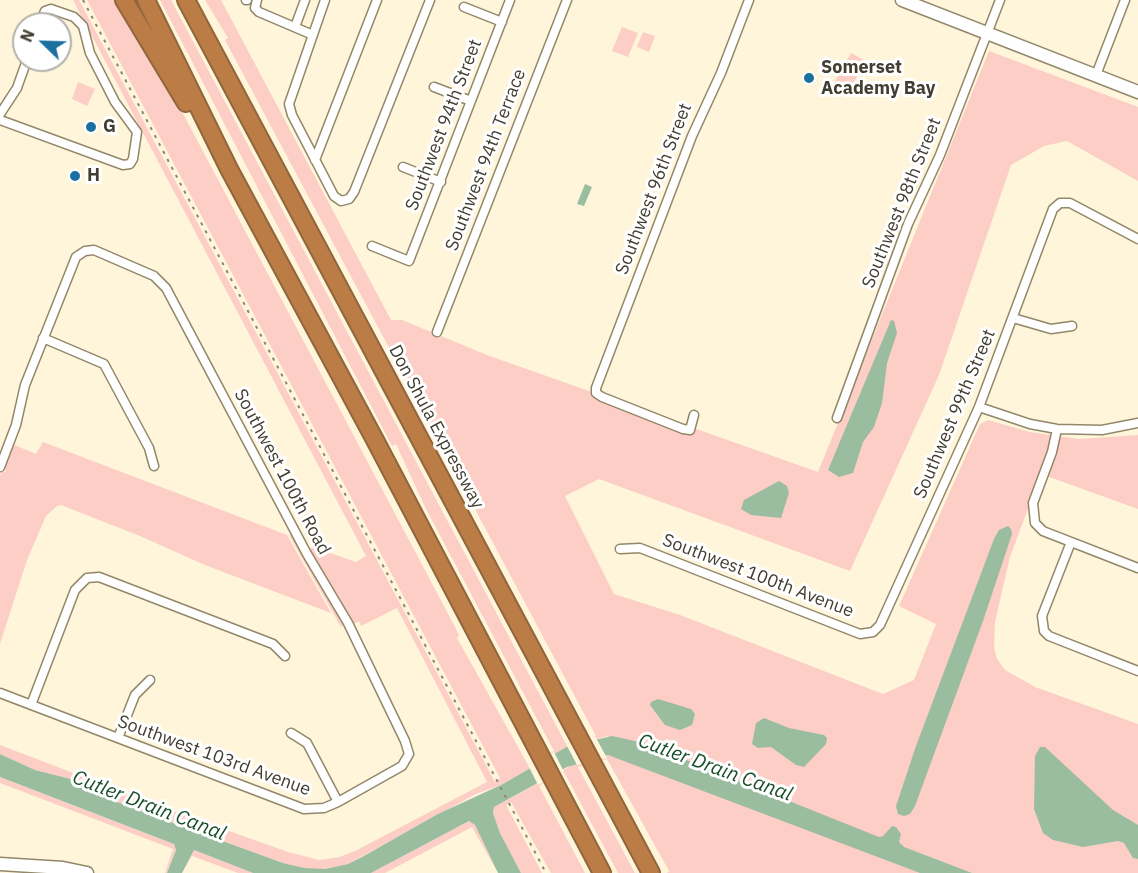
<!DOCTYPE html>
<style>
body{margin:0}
#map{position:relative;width:1138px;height:873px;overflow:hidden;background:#fef5da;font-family:"IBM Plex Sans",sans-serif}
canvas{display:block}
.north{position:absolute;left:12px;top:12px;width:60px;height:60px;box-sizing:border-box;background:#fff;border:2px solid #b3b1ac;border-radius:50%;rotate:293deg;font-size:16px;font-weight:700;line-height:24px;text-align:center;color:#413d30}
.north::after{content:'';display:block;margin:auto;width:21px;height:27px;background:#1a71a0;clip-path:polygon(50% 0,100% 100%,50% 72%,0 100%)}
</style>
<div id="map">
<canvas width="1138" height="873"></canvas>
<div class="north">N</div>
</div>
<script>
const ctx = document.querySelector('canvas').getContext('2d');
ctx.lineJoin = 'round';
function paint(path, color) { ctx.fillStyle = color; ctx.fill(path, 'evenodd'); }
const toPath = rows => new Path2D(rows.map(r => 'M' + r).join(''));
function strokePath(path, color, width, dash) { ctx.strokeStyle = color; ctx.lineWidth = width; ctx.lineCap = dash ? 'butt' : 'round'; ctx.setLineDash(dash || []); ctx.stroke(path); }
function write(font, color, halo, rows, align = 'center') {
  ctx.font = font + ' "IBM Plex Sans",sans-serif'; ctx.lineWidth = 6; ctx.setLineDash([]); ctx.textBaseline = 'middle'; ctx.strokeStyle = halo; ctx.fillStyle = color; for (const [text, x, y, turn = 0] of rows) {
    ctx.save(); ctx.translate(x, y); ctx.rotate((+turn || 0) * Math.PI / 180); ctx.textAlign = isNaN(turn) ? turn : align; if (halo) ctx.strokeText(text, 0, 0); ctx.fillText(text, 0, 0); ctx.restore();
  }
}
paint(toPath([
 [73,0,79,0,495,782,500,778,87,0,119,0,154,59,454,625,459,635,457,638,528,765,554,751,425,507,396,444,392,446,160,0,171,0,566,744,596,736,225,40,228,38,205,0,221,0,391,320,402,320,487,355,818,472,989,51,1138,107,1138,181,1067,141,1044,146,1011,165,939,375,850,571,599,479,565,496,614,594,680,615,883,694,914,680,936,624,899,606,980,424,988,420,1030,432,1079,439,1138,435,1138,509,1041,474,1010,557,995,622,994,648,997,659,1005,670,1035,687,1138,724,1138,873,667,873,669,871,607,759,578,767,635,873,618,873,564,772,539,786,585,873,551,873,511,802,506,805,542,873,521,873,500,833,493,813,494,807,578,762,608,755,624,760,608,736,568,746,503,784,476,794,348,864,325,869,304,869,283,863,143,812,87,790,75,780,35,770,0,754,0,745,162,807,288,852,319,860,340,857,357,850,487,782,397,608,361,626,359,621,352,625,308,550,313,547,356,562,366,556],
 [622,27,638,33,628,57,612,51],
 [643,32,655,36,649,52,637,47],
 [851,53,866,61,850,89,835,81],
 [78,82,95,89,87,106,72,99],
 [43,442,287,535,331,613,205,565,140,536,61,505,57,506,46,516,27,560,0,644,0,476,2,471,5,472,6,469,3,467,12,444,36,454],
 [289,535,293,535,345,625,341,627],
 [0,777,174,844,176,850,167,873,165,873,173,849,0,783],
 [469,821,475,825,498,873,472,827,385,873,371,873],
 [194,850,253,873,238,873,192,856,182,873]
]), '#fdcec6');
paint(toPath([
 [585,184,592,187,584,206,577,204],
 [891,320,894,321,897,333,887,363,882,403,874,427,863,442,853,473,839,477,828,470],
 [779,481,787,486,789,493,781,518,751,515,741,509,744,500],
 [1008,526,1011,529,1012,534,983,621,915,806,910,814,904,816,898,814,896,806,916,746,994,539,999,530],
 [658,699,691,709,695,714,692,725,680,730,665,725,650,705,651,702],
 [764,718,789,728,824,735,827,738,826,744,804,767,796,765,771,747,758,748,752,744,756,723],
 [612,736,644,743,879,837,883,836,892,826,896,827,901,834,899,842,904,847,972,873,920,873,608,755,567,767,494,807,493,813,500,833,521,873,498,873,475,825,469,821,371,873,253,873,194,850,182,873,167,873,176,850,174,844,0,777,0,754,35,770,75,780,87,790,143,812,283,863,304,868,325,869,348,864,362,857,438,814,503,784,568,746],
 [1040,747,1045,747,1113,810,1138,825,1138,859,1133,858,1124,843,1118,841,1083,847,1053,840,1043,833,1034,809,1035,756]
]), '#9abda0');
paint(toPath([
 [595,736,607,758,577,765,566,744],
 [554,752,564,772,538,785,528,765]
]), '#fef5da');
const street = toPath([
 [246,0,247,0],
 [257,0,255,8,259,12,313,35],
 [325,0,289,104,292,115,334,196,341,201,349,199,354,192,430,0],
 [464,7,502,22],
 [295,27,305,0],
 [1096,75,1125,0],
 [434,87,471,101],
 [0,114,17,88,27,60],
 [0,120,123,165,130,164,133,159,137,132,115,102,90,53,83,26,74,17,51,9,45,11,40,24],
 [315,160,377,0],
 [403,167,441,182],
 [372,246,409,261,510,0],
 [1013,318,1051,329,1072,326],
 [437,332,567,0],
 [43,338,104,364,149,448,154,466],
 [979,407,1030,424,1057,429,1102,430,1138,423],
 [694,415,690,430,683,429,602,397,596,393,596,388,692,136,721,73,749,0],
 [837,418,908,224,940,155,1000,0],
 [1057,429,1052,452,1033,503,1035,523,1043,531,1138,568],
 [0,467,16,425,25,385,76,257,85,251,94,250,154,276,166,288,307,554,348,623,405,741,409,754,402,766,338,802,324,808,304,809,0,693],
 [1071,542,1042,616,1044,631,1049,636,1138,671],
 [620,549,640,548,860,634,873,632,880,625,979,407,1053,209,1060,203,1070,203,1138,239],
 [31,705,75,590,87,578,99,577,273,644,285,656],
 [291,733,307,743,338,802],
 [118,738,135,695,150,680]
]);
const secondary = toPath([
 [902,0,1138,92],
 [0,864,63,868,87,873]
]);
const highway = toPath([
 [124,0,186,103],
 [146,0,229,169,375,440,602,873],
 [186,0,651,873]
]);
strokePath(street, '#928769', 11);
strokePath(secondary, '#928769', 15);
strokePath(highway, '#90663e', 20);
strokePath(street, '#fff', 8);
strokePath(secondary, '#fff', 12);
strokePath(highway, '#bb7c46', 16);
strokePath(toPath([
 [83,0,546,873]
]), '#8b8573', 2, [3, 6]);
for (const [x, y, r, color] of [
 [809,78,6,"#1a71a0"],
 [91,127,6,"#1a71a0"],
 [75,176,6,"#1a71a0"]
]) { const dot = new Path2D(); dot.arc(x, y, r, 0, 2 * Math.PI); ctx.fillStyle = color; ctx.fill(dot); strokePath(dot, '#fff', 2); }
write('bold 18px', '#413d30', '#fff', [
 ["Somerset",821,68],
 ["Academy Bay",821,89],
 ["G",103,127],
 ["H",87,176]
], 'left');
write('18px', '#413d30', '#fff', [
 ["Southwest 94th Street",444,125,-69],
 ["Southwest 94th Terrace",486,160,-69],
 ["Southwest 96th Street",654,189,-69],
 ["Southwest 98th Street",902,203,-68],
 ["Southwest 99th Street",955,414,-67],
 ["Don Shula Expressway",436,427,62],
 ["Southwest 100th Road",282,472,62],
 ["Southwest 100th Avenue",758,576,21],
 ["Southwest 103rd Avenue",214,756,20]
]);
write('italic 20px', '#184f28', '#fff', [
 ["Cutler Drain Canal",715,768,20],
 ["Cutler Drain Canal",149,806,21]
]);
</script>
